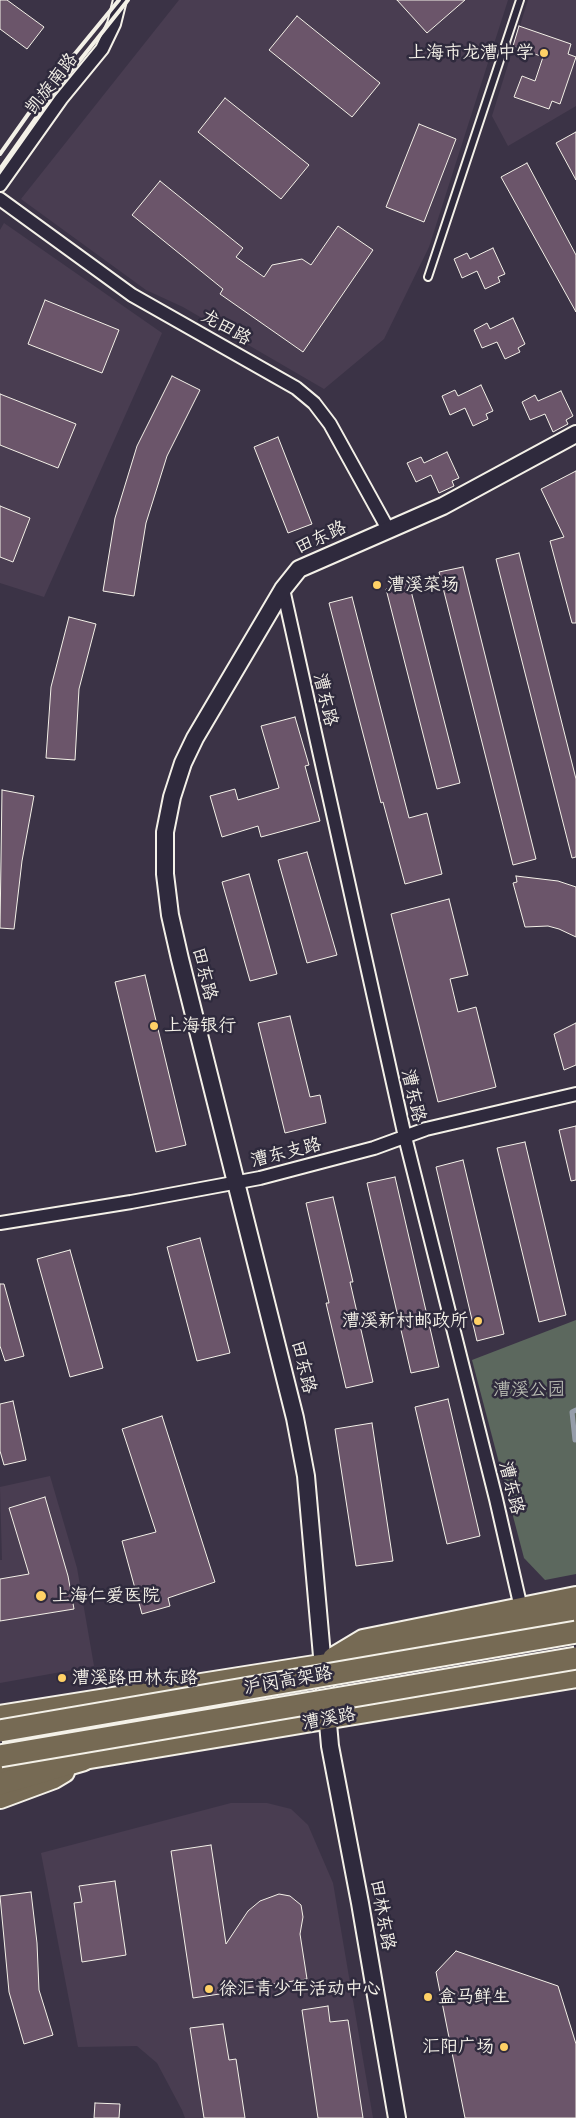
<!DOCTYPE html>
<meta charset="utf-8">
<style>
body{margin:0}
canvas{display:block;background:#3b3346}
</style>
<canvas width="576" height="2118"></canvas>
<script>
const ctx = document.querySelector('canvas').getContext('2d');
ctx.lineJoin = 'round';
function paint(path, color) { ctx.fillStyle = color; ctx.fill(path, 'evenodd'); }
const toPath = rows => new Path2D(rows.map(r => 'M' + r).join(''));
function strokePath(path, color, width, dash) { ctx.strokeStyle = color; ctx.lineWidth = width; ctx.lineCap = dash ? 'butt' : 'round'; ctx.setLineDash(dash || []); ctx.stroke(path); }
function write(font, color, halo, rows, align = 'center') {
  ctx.font = font + ' "Patrick Hand","LXGW WenKai TC",sans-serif'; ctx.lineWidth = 5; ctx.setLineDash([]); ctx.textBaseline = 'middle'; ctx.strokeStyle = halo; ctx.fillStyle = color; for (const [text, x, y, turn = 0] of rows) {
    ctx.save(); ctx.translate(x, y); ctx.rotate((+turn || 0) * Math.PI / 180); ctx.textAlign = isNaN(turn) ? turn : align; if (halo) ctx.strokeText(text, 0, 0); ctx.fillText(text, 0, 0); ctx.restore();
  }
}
paint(toPath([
 [179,0,508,0,429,247,384,339,324,389,183,307,146,290,21,199],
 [528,0,576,0,576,106,508,146,492,116],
 [4,223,162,333,44,597,0,583,0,230],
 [50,1476,77,1568,94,1666,0,1683,0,1560,2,1560,0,1487],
 [231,1803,267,1803,291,1809,308,1825,333,1883,373,2118,185,2118,182,2110,157,2063,137,2046,78,2047,41,1853]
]), '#493d51');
paint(toPath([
 [576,1320,576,1574,545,1580,524,1558,472,1360]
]), '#5c685e');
strokePath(toPath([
 [575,1440,572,1412,576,1410]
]), '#959daa', 5);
const building = toPath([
 [0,0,7,0,44,27,27,49,0,29,0,0],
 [397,0,465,0,427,33,397,0],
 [297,16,380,83,352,117,269,50,297,16],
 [519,26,571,44,568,54,576,57,560,104,552,101,549,109,514,97,522,76,535,81,543,57,513,46,519,26],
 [225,98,309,165,281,199,198,132,225,98],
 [419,124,456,139,424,222,386,207,419,124],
 [576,132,576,180,556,143,576,132],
 [527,163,576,255,576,312,501,177,527,163],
 [160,181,243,248,236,257,264,277,272,265,302,259,311,265,338,226,373,250,303,352,220,294,223,289,132,215,160,181],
 [493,248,505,274,498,277,500,282,485,289,477,271,462,278,454,259,467,253,470,259,493,248],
 [45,300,119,330,102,373,28,344,45,300],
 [513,318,525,344,518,348,520,352,505,359,497,342,482,348,474,330,487,323,490,329,513,318],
 [172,376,200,390,167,456,146,523,134,596,103,591,115,518,137,446,172,376],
 [481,385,493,411,486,414,488,419,473,426,465,408,450,415,442,396,455,390,458,396,481,385],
 [561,391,573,416,566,420,568,424,553,432,545,414,530,420,522,402,535,395,538,401,561,391],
 [0,394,76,424,58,468,0,445,0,394],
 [278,437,312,524,288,533,254,447,278,437],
 [447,452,459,478,452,481,454,486,439,493,431,475,416,482,407,463,421,457,424,463,447,452],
 [576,471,576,623,572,623,550,541,564,537,541,489,576,471],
 [0,506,30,518,13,562,0,557,0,506],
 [519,553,576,779,576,857,572,858,496,559,519,553],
 [463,567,536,859,513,865,439,572,463,567],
 [409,583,460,783,437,789,386,589,409,583],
 [352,597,409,818,427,813,442,874,405,884,383,802,381,803,329,603,352,597],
 [69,617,96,624,79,689,75,760,46,758,51,687,69,617],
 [295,717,309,765,305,766,320,821,261,837,258,826,222,837,210,796,235,789,238,800,279,788,261,726,295,717],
 [2,790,34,796,22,861,14,929,0,928,2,790],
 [307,852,337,955,307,963,278,860,307,852],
 [249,874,277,974,250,981,222,882,249,874],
 [516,876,558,881,576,887,576,937,559,929,548,926,525,927,513,883,517,882,516,876],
 [449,899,468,975,450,979,458,1012,476,1007,496,1087,438,1102,391,914,449,899],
 [145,975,186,1145,156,1152,115,982,145,975],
 [290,1016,310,1097,320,1095,326,1123,285,1133,258,1023,290,1016],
 [576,1023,576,1065,564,1070,554,1034,576,1023],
 [576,1126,576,1180,571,1181,559,1130,576,1126],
 [525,1142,566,1315,539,1322,497,1148,525,1142],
 [463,1160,504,1334,477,1341,436,1167,463,1160],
 [395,1177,439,1367,411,1373,367,1183,395,1177],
 [333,1197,353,1282,350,1282,373,1382,346,1388,326,1303,329,1303,306,1203,333,1197],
 [200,1238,230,1353,197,1361,167,1247,200,1238],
 [70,1250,103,1368,70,1377,37,1259,70,1250],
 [0,1284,4,1284,24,1356,5,1361,0,1346,0,1284],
 [448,1399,480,1536,447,1544,415,1407,448,1399],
 [13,1401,26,1460,4,1465,0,1451,0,1404,13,1401],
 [162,1416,215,1582,168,1598,170,1606,142,1614,122,1541,156,1532,122,1429,162,1416],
 [372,1423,393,1561,356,1566,335,1429,372,1423],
 [45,1497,68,1576,74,1609,0,1621,0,1579,29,1574,9,1508,45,1497],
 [211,1845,226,1944,248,1911,260,1901,279,1894,290,1896,301,1905,303,1917,300,1934,307,1979,233,1990,233,1992,193,1998,171,1851,211,1845],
 [115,1881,126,1955,82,1962,74,1903,82,1902,79,1886,115,1881],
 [31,1892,37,1943,39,1990,53,2035,24,2044,9,1992,0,1896,31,1892],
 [456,1951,558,1986,576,2044,576,2118,465,2118,436,1972,456,1951],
 [328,2006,330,2022,348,2020,363,2118,318,2118,302,2010,328,2006],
 [223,2024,229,2060,236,2059,245,2118,204,2118,190,2028,223,2024],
 [95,2103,120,2104,119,2118,94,2118,95,2103]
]);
paint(building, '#6b556a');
strokePath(building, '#f4f1e8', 1);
const service = toPath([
 [428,277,520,0]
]);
const minor = toPath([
 [0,185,61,99,102,49,114,24,120,0],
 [0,199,132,295,296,388,314,403,330,424,388,529],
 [283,589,405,1137,496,1499,521,1608],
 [0,1223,131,1202,260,1178,374,1148,426,1129,576,1094]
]);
const tertiary = toPath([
 [397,2118,360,1903,330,1746,306,1476,295,1418,180,959,170,915,165,874,165,832,172,797,183,763,195,738,283,589,299,569,443,506,576,434]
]);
const primary = toPath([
 [333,1658,363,1640,576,1597],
 [0,1716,321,1665,576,1617],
 [66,1762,576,1677],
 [0,1771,38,1766],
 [0,1798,54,1778,64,1772]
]);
const trunk = toPath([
 [0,1784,83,1760]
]);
strokePath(service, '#f4f1e8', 10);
strokePath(minor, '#f4f1e8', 16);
strokePath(tertiary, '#f4f1e8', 20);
strokePath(primary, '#f4f1e8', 24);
strokePath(trunk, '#f4f1e8', 25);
strokePath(service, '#2f2a3d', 6);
strokePath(minor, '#2f2a3d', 12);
strokePath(tertiary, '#2f2a3d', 16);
strokePath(primary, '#766a54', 20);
strokePath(trunk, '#766a54', 21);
strokePath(toPath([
 [0,154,46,89,119,0],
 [0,169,53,94,128,0]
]), '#f4f1e8', 4);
const trunkBridge = toPath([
 [0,1731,576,1632],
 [0,1756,576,1658]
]);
strokePath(trunkBridge, '#f4f1e8', 25, []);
strokePath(trunkBridge, '#766a54', 21);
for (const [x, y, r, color] of [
 [544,53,5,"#ffd166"],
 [377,585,5,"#ffd166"],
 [154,1026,5,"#ffd166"],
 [478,1321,5,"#ffd166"],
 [41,1596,6,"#ffd166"],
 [62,1678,5,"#ffd166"],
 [209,1989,5,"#ffd166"],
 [428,1997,5,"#ffd166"],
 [504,2047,5,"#ffd166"]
]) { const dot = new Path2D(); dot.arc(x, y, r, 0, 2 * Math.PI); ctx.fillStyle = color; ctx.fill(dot); strokePath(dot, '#2f2a3d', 2); }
write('18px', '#f4f1e8', '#2f2a3d', [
 ["上海市龙漕中学",534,53,"right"],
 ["漕溪菜场",387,585],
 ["上海银行",164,1026],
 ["漕溪新村邮政所",468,1321,"right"],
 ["上海仁爱医院",52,1596],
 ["漕溪路田林东路",72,1678],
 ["徐汇青少年活动中心",219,1989],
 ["盒马鲜生",438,1997],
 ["汇阳广场",494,2047,"right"]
], 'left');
write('18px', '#f4f1e8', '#2f2a3d', [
 ["凯旋南路",52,84,-52],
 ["龙田路",226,328,29],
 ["田东路",321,538,-25],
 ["漕东路",325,700,77],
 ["田东路",204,974,76],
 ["漕东路",413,1096,77],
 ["漕东支路",286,1153,-14],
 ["田东路",303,1367,76],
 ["漕东路",511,1488,76],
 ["沪闵高架路",288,1681,-10],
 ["漕溪路",329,1719,-10],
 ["田林东路",382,1915,80]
]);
write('18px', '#b7bab1', '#2f2a3d', [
 ["漕溪公园",529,1390]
]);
</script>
